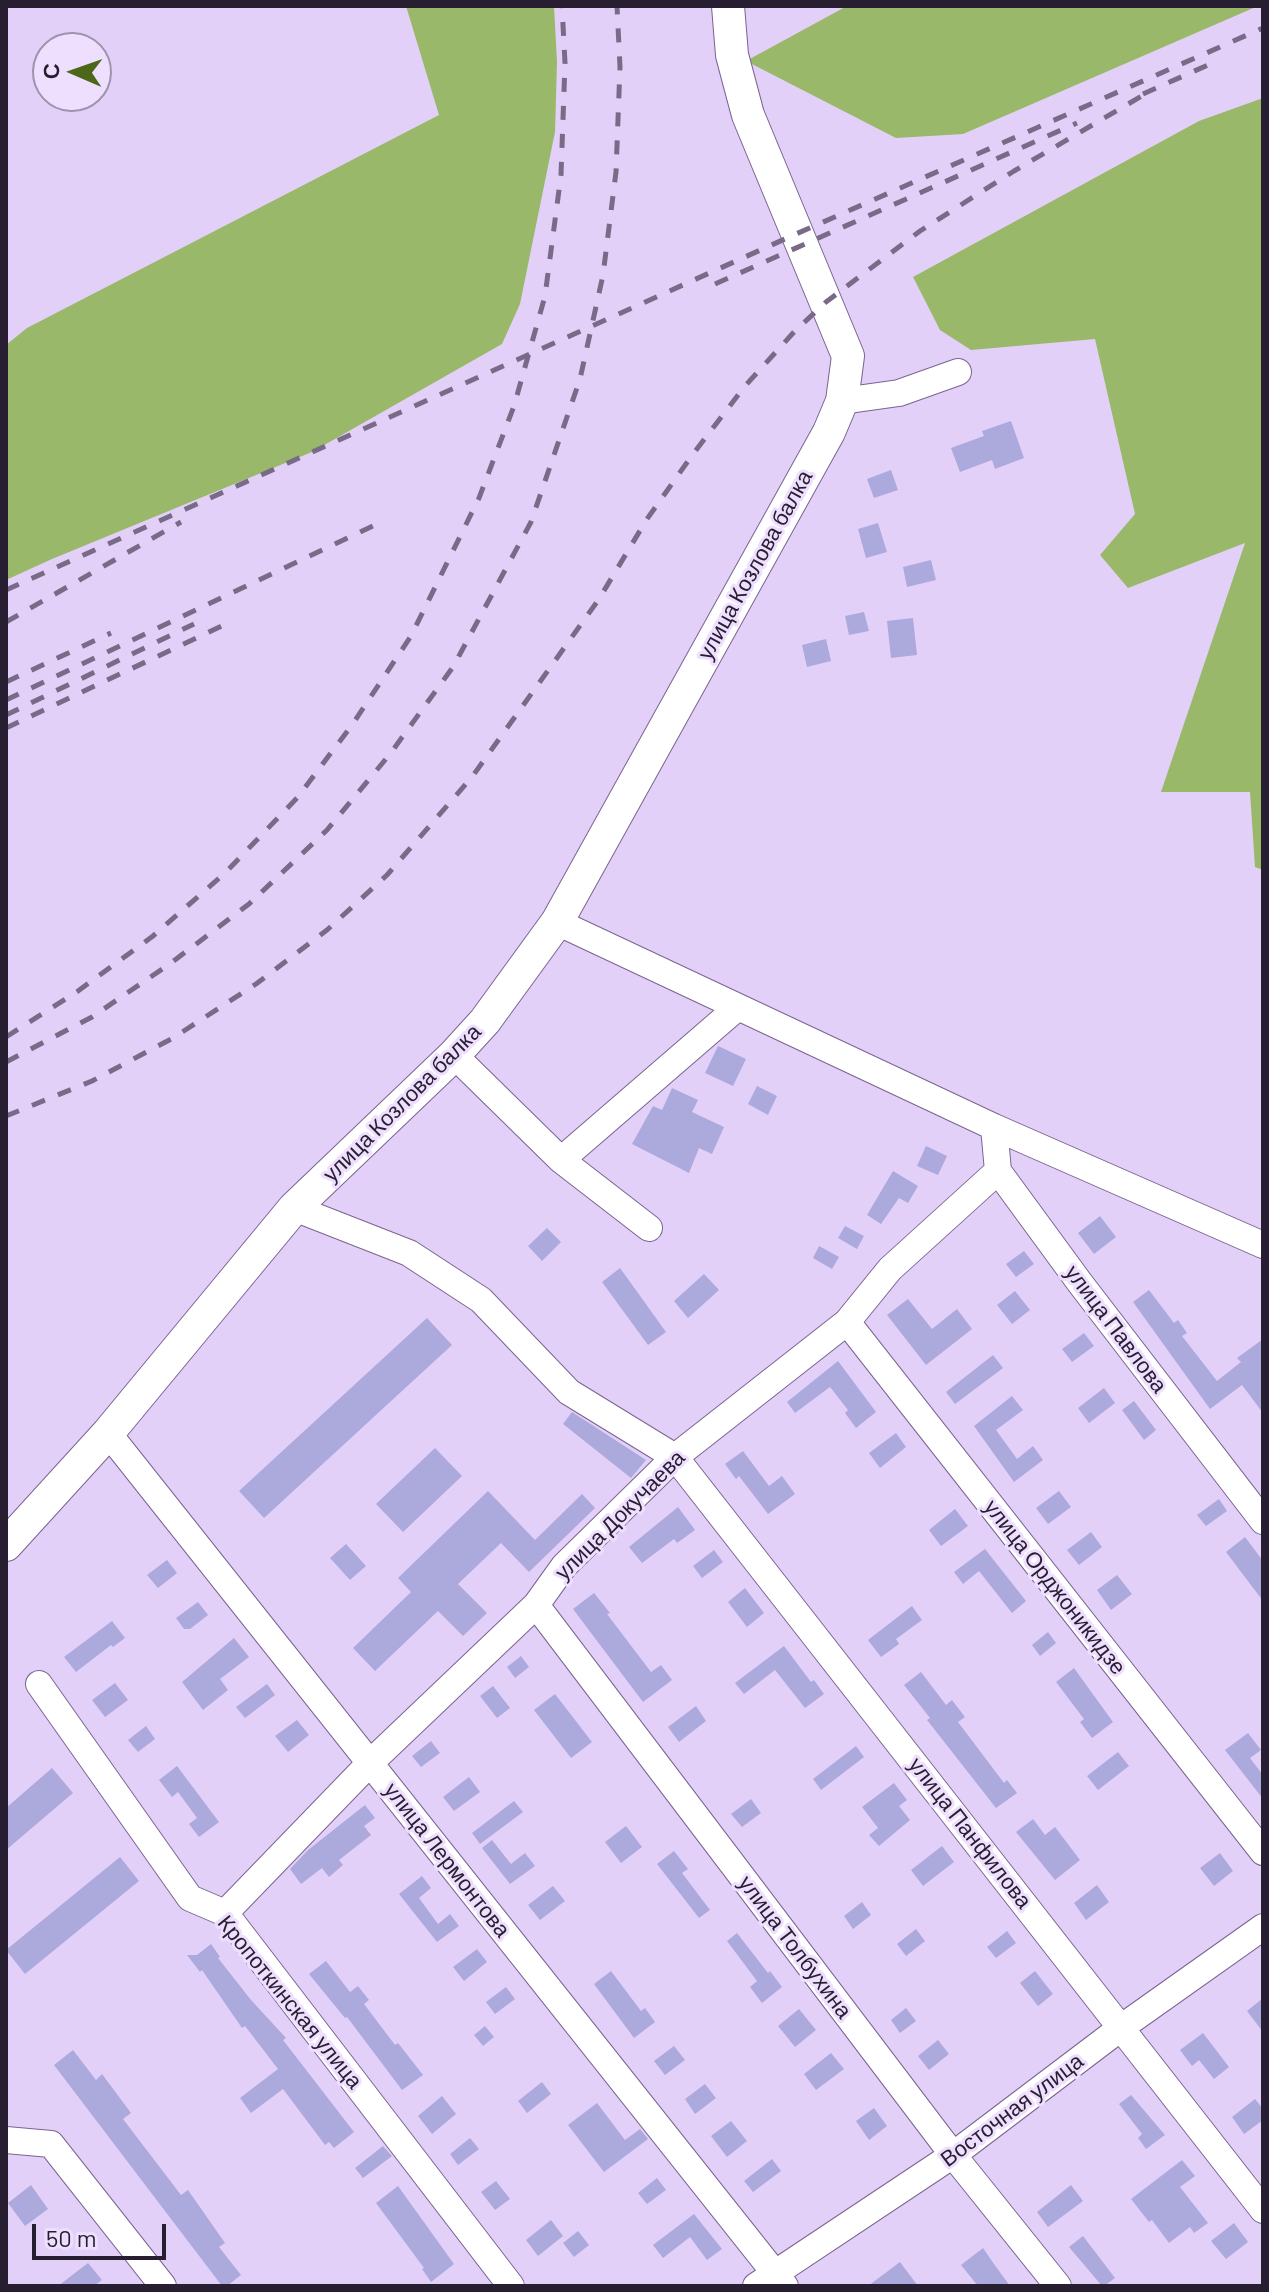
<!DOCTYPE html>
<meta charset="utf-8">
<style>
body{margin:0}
#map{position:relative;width:1269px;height:2292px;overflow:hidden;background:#e3d0f9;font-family:Barlow,sans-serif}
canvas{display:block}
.frame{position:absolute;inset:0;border:8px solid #281e31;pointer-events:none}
.north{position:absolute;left:32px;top:32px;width:80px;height:80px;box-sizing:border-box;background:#eedffe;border:2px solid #9f92ac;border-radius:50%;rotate:272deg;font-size:22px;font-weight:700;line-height:32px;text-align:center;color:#281e31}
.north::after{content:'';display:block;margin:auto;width:28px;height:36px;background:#4c6718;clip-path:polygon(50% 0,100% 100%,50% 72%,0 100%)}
.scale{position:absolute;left:32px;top:2224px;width:134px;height:36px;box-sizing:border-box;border:4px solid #281e31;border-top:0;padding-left:10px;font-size:24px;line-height:28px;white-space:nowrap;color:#281e31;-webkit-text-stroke:6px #eedffe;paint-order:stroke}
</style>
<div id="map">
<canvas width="1269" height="2292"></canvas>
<div class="frame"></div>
<div class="north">С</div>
<div class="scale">50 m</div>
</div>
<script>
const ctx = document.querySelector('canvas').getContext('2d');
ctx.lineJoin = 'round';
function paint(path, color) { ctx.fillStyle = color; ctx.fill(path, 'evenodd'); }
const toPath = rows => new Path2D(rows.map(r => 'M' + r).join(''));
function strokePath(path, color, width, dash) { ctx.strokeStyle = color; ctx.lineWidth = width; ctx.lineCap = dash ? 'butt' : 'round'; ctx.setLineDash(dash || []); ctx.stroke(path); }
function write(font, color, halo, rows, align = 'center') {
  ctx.font = font + ' Barlow,sans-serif'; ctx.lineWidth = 6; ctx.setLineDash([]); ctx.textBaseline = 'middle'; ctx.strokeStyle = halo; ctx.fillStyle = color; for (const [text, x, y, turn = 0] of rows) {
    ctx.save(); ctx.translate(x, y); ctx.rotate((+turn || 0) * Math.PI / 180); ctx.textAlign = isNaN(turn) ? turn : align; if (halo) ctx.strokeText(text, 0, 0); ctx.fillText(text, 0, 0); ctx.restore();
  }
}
paint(toPath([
 [406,6,554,6,557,62,555,132,520,304,502,344,312,452,52,559,6,580,6,345,27,328,439,115],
 [847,6,1258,6,963,134,896,138,746,61],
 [1263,98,1263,870,1255,867,1250,792,1161,792,1245,543,1128,588,1100,555,1135,514,1095,339,971,350,940,330,913,277,1199,121]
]), '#99b869');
paint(toPath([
 [1011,421,1024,458,995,469,992,460,960,472,951,448,984,436,982,431],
 [891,470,898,490,874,498,867,479],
 [878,523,887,552,866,558,858,529],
 [931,560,936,580,907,587,903,567],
 [864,612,869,631,849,635,845,616],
 [913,618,917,655,891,658,887,621],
 [826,639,831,661,807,667,802,645],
 [718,1046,746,1059,733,1086,705,1073],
 [757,1086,777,1096,768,1115,748,1104],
 [672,1088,698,1100,692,1112,724,1127,712,1154,699,1148,689,1173,632,1144,653,1106,662,1110],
 [926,1146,947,1156,938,1175,917,1166],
 [893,1171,918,1186,908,1203,899,1198,881,1224,867,1215],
 [1100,1216,1116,1237,1094,1254,1078,1233],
 [845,1226,864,1236,857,1249,838,1238],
 [547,1228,561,1242,542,1261,528,1246],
 [819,1246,839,1257,832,1269,813,1258],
 [1024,1251,1034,1264,1016,1277,1006,1264],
 [620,1268,666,1332,648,1345,602,1282],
 [704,1274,719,1290,688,1318,674,1301],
 [1149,1290,1174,1323,1178,1320,1187,1333,1182,1336,1217,1381,1241,1362,1237,1358,1263,1339,1263,1413,1242,1385,1210,1409,1133,1302],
 [1015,1291,1030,1310,1012,1324,997,1305],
 [908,1299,932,1329,957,1309,972,1329,926,1365,887,1315],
 [427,1318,452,1345,264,1518,239,1491],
 [1084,1333,1094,1346,1072,1362,1062,1349],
 [993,1355,1003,1368,955,1404,946,1392],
 [838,1361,876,1412,856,1428,845,1413,848,1410,830,1387,795,1413,787,1402],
 [1104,1388,1115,1403,1089,1423,1078,1408],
 [1012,1396,1023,1410,996,1430,1017,1459,1033,1446,1043,1460,1014,1482,974,1426],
 [1134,1401,1156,1430,1144,1440,1122,1410],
 [572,1412,646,1460,631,1478,563,1424],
 [896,1433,906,1447,880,1468,869,1453],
 [435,1448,462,1476,403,1532,376,1504],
 [743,1451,769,1486,782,1476,795,1494,768,1514,739,1476,736,1479,725,1464],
 [488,1491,535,1540,582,1494,595,1508,529,1572,501,1543,458,1584,487,1613,463,1636,438,1611,375,1671,353,1648,411,1592,398,1578],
 [1059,1491,1071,1507,1048,1524,1036,1508],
 [1219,1499,1227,1511,1206,1526,1197,1515],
 [678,1507,695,1530,677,1543,674,1539,642,1563,629,1547],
 [955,1509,968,1526,941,1546,929,1530],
 [1091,1532,1102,1547,1079,1565,1067,1550],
 [1245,1537,1263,1561,1263,1601,1226,1552],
 [346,1544,366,1566,350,1580,330,1558],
 [985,1549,1026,1601,1012,1613,979,1571,963,1584,954,1572],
 [714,1550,723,1562,702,1578,693,1566],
 [167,1560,177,1573,158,1588,147,1575],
 [1117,1575,1132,1594,1111,1610,1097,1590],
 [745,1588,764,1613,747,1627,728,1602],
 [594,1593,610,1613,607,1614,651,1672,661,1665,672,1680,643,1702,573,1609],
 [198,1602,208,1615,190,1629,184,1629,176,1618],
 [912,1606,922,1620,896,1639,899,1644,881,1657,868,1640],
 [112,1621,125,1638,113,1647,111,1645,76,1672,64,1657],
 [1048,1632,1056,1643,1040,1656,1032,1645],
 [234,1638,249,1657,220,1679,228,1690,203,1710,182,1682],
 [784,1646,811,1682,814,1680,824,1694,805,1708,775,1670,744,1694,735,1683],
 [521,1656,529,1667,515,1678,507,1667],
 [1074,1668,1113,1722,1092,1738,1080,1722,1084,1719,1056,1682],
 [921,1672,946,1705,952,1700,965,1717,958,1722,1004,1783,1007,1780,1017,1793,996,1808,927,1720,930,1718,904,1685],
 [115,1683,128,1700,105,1717,92,1700],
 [267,1684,275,1695,245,1718,236,1707],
 [493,1686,510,1708,497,1718,480,1696],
 [555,1694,592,1742,571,1758,534,1710],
 [696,1706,706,1721,679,1742,668,1727],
 [297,1720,309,1735,288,1752,275,1736],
 [146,1726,155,1739,138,1752,128,1740],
 [1248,1733,1261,1750,1250,1758,1263,1775,1263,1799,1225,1750],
 [431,1741,440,1753,421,1767,412,1756],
 [856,1746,864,1757,821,1790,813,1779],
 [1118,1752,1129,1766,1098,1790,1087,1776],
 [177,1766,219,1822,199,1837,189,1824,197,1818,178,1792,172,1797,159,1780],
 [52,1768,73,1793,6,1850,6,1808],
 [469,1777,480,1792,454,1811,443,1797],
 [894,1783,907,1800,899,1806,910,1820,879,1846,869,1835,878,1828,862,1807],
 [751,1799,761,1813,742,1827,731,1814],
 [514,1801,523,1812,480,1844,472,1833],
 [365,1805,375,1818,364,1826,371,1835,339,1860,343,1865,329,1877,322,1868,301,1884,290,1869,308,1850],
 [1033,1819,1045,1835,1055,1827,1080,1860,1055,1880,1016,1832],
 [626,1826,642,1847,621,1863,605,1842],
 [492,1840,511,1864,525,1853,535,1866,510,1884,482,1848],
 [942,1846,954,1862,923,1886,911,1870],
 [674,1851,688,1869,682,1873,710,1910,699,1918,657,1864],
 [1220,1853,1233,1871,1214,1886,1200,1868],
 [120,1857,139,1881,25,1974,6,1950],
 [422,1876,431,1888,419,1898,438,1924,450,1914,459,1926,437,1942,399,1894],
 [1097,1885,1109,1902,1086,1920,1074,1903],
 [553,1886,565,1901,540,1920,528,1905],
 [862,1902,871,1915,853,1929,844,1916],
 [916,1929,925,1941,906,1956,897,1944],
 [1007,1931,1016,1943,996,1958,987,1947],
 [737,1933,768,1973,770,1971,782,1987,762,2003,750,1987,757,1981,727,1941],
 [211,1944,220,1957,218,1958,251,2000,286,2038,283,2040,354,2132,334,2148,329,2142,325,2145,283,2089,251,2113,240,2098,278,2069,245,2026,242,2028,202,1970,200,1972,187,1955,197,1955],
 [477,1949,487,1962,464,1981,453,1967],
 [326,1961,350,1992,358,1986,369,2000,364,2004,395,2045,398,2043,423,2075,402,2090,347,2017,345,2018,309,1974],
 [611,1971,641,2011,645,2008,655,2022,634,2038,594,1984],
 [1035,1971,1053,1994,1038,2006,1020,1983],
 [506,1987,515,1999,495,2014,486,2002],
 [1263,1998,1263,2032,1247,2011],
 [906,2008,916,2021,900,2033,891,2020],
 [799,2009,816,2030,795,2047,778,2026],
 [485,2026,494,2037,483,2046,474,2035],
 [1203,2033,1229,2067,1214,2079,1199,2060,1192,2066,1180,2050],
 [938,2040,949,2054,929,2070,918,2056],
 [674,2046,685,2060,665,2075,654,2061],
 [73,2050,96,2080,102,2074,131,2113,123,2119,181,2195,188,2190,225,2243,219,2247,241,2275,227,2286,222,2286,54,2065],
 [831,2053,844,2069,816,2090,804,2074],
 [542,2082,551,2094,527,2113,518,2101],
 [705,2084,716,2098,695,2114,685,2099],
 [1131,2095,1165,2135,1146,2149,1138,2138,1142,2134,1119,2104],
 [442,2096,456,2114,432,2134,418,2116],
 [1255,2099,1263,2109,1263,2120,1244,2134,1232,2117],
 [597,2103,625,2140,640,2129,648,2139,604,2172,568,2125],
 [874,2108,887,2126,869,2140,856,2121],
 [731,2121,747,2141,727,2157,711,2136],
 [470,2138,479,2149,458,2165,450,2154],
 [383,2146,392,2156,363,2178,355,2168],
 [772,2159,781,2171,753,2192,744,2181],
 [1182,2160,1195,2176,1180,2187,1208,2223,1194,2233,1190,2227,1169,2243,1152,2220,1149,2222,1131,2199],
 [657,2178,666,2190,647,2204,638,2193],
 [496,2181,510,2199,495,2210,481,2192],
 [31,2185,48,2209,25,2226,8,2203],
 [1071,2185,1083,2201,1048,2227,1037,2212],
 [398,2186,454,2264,431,2282,422,2269,424,2268,376,2203],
 [694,2214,722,2249,707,2260,690,2237,663,2258,653,2245],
 [551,2220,563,2236,538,2256,526,2240],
 [1234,2223,1248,2242,1226,2259,1211,2241],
 [578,2231,589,2245,574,2257,563,2243],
 [1083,2236,1115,2278,1104,2286,1102,2286,1069,2247],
 [983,2248,994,2264,1010,2286,978,2286,961,2265],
 [900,2262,918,2286,868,2286],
 [88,2263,102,2280,94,2286,58,2286]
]), '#aca9dd');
const minor = toPath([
 [842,401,899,393,958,372],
 [557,922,994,1127,1263,1245],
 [454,1055,561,1160,738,1007],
 [994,1127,998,1171,1080,1283,1263,1521],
 [561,1160,649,1228],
 [294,1208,409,1253,481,1300,569,1392,675,1457,1263,2210],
 [847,1322,1263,1852],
 [108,1433,785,2286],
 [536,1605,953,2155,1058,2286],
 [39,1684,190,1898,225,1913,511,2286],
 [225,1913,370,1763,536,1605,564,1566,675,1457,847,1322,890,1269,998,1171],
 [6,2140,51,2144,163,2286],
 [756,2286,953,2155,1122,2027,1263,1927]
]);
const major = toPath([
 [6,1545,108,1433,294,1208,454,1055,485,1021,557,922,829,432,842,401,848,356,748,115,732,55,728,6]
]);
strokePath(minor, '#7a6491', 28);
strokePath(major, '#7a6491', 34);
strokePath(minor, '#fff', 26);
strokePath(major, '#fff', 32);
strokePath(toPath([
 [1143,94,1219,60],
 [715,284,1077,123],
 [6,590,796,234,1263,28],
 [6,622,181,522],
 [6,682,111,633],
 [6,700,377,524],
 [6,715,194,624],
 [6,728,230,622],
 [6,1037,78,991,153,936,225,873,297,798,352,725,411,636,479,498,514,406,545,296,561,175,565,63,562,6],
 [6,1062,92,1017,171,963,249,904,327,830,390,754,453,667,531,522,580,379,603,275,616,172,620,67,617,6],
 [6,1116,92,1081,173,1038,256,984,327,930,387,875,472,777,599,599,647,519,693,454,745,386,794,332,826,302,920,231,1014,171,1152,90]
]), '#796b87', 5, [14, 14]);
write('22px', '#281e31', '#eedffe', [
 ["улица Козлова балка",755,565,-61],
 ["улица Козлова балка",402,1103,-45],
 ["улица Павлова",1116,1329,53],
 ["улица Докучаева",620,1515,-45],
 ["улица Орджоникидзе",1055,1587,52],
 ["улица Панфилова",970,1833,52],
 ["улица Лермонтова",447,1860,52],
 ["улица Толбухина",795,1947,53],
 ["Кропоткинская улица",290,2002,51],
 ["Восточная улица",1012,2110,-37]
]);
</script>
